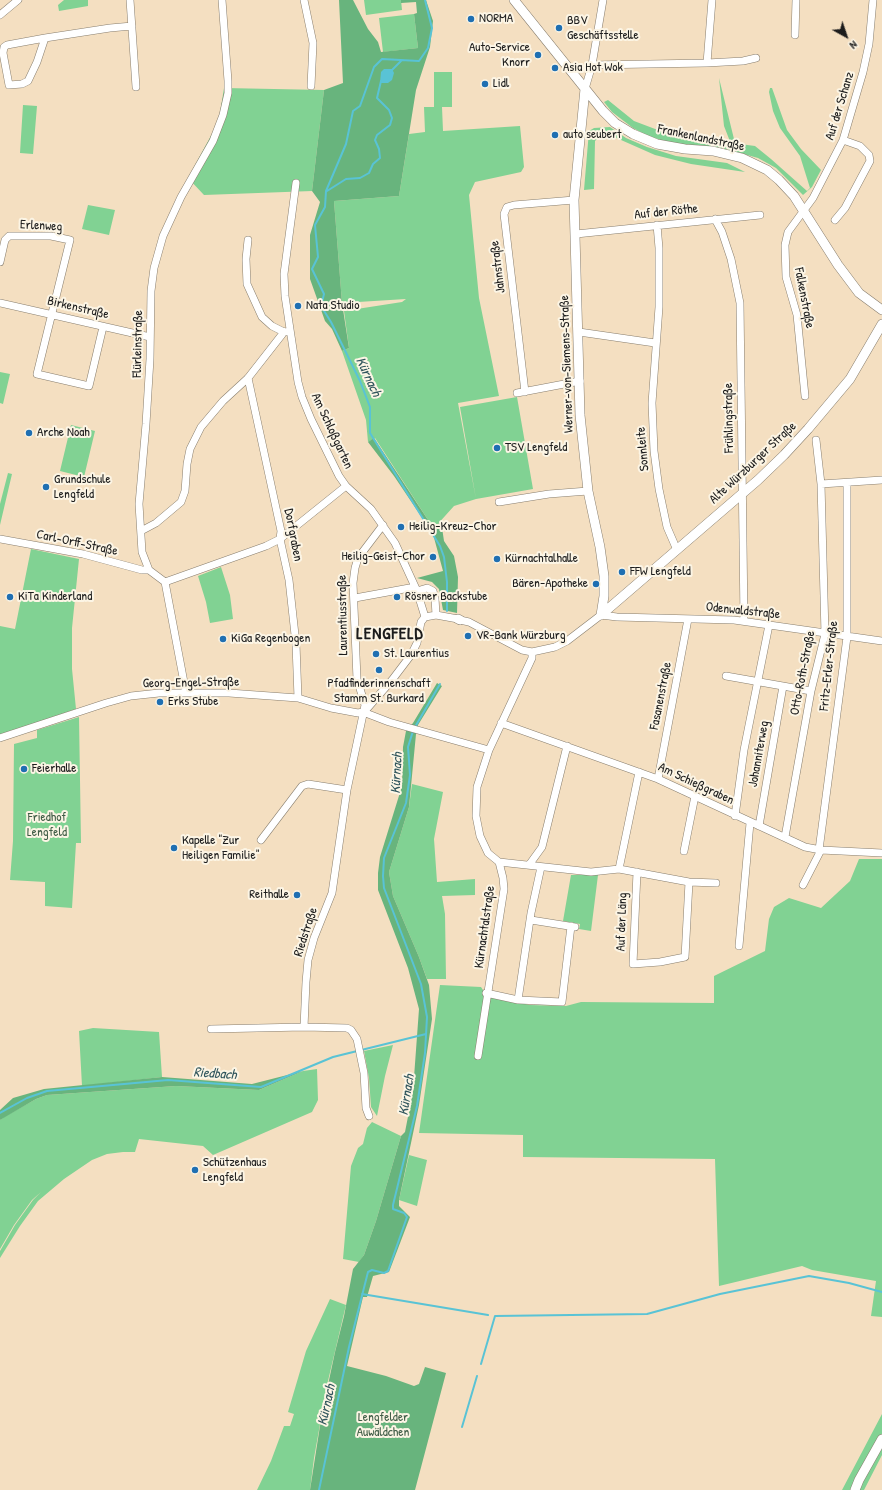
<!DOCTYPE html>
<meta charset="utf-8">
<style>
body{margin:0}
#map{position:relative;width:882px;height:1490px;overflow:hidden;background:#f4dfc1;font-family:"Patrick Hand",sans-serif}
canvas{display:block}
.north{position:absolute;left:826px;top:16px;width:40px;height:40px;-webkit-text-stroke:3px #fcf5e5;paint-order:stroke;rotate:140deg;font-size:11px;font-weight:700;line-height:16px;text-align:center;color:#1c1c1c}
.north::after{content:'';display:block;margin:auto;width:14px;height:18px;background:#1c1c1c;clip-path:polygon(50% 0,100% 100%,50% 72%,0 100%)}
</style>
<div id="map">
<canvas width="882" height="1490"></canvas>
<div class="north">N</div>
</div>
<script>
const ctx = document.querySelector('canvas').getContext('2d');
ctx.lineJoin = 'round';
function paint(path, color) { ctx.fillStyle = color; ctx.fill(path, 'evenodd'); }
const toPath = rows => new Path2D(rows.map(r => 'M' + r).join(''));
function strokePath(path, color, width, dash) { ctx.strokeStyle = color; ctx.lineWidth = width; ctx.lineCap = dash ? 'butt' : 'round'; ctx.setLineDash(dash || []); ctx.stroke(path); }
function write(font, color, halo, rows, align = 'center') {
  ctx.font = font + ' "Patrick Hand",sans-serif'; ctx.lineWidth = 4; ctx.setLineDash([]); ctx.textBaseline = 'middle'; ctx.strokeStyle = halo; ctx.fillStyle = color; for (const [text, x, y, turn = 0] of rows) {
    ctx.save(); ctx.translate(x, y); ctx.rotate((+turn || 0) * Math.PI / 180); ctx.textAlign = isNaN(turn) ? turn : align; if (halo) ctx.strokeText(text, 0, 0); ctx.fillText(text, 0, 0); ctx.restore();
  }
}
paint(toPath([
 [64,0,88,0,88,6,59,11,58,5],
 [364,0,401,0,402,10,366,15],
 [414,14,418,48,383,52,379,18],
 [434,72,452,72,452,107,442,107,443,131,520,126,524,167,521,172,475,182,469,195,479,298,499,396,458,403,476,499,454,506,436,526,430,523,375,438,368,442,366,420,342,351,349,348,344,311,402,302,406,299,342,303,334,201,399,196,409,134,425,132,424,107,434,107],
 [719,78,734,139,740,144,755,146,771,159,807,191,810,188,800,156,780,128,773,111,769,92,770,88,772,88,787,130,801,149,821,170,812,187,803,195,776,168,758,158,722,148,671,143,648,136,633,128,612,112,604,102,608,100,634,121,671,135,731,144,724,126],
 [224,88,324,90,312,191,204,195,188,178,214,130,220,113],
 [23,105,37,106,33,154,20,153],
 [610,127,626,138,647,147,676,156,727,163,745,172,691,164,655,155,612,136,599,137,595,141,594,189,584,190,589,131,594,128],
 [88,205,115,210,109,235,82,229],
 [0,372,10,374,3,404,0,403],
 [517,397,533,489,476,499,460,407],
 [71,425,95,431,84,477,60,471],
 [8,473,12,474,0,525,0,504],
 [31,549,79,559,72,628,72,669,76,709,0,735,0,626,15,629],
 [221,567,230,595,233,619,210,623,206,602,198,576],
 [79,717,81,843,76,843,72,908,45,906,45,882,10,880,13,841,14,744,37,738,37,730],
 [412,784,443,792,434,839,437,882,475,879,475,895,442,896,445,914,446,979,427,979,419,957,393,896,389,872,409,807],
 [859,859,882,859,882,1317,871,1316,876,1281,812,1270,802,1266,719,1286,715,1159,523,1157,523,1135,419,1133,440,985,481,987,487,996,530,1005,566,1006,581,1002,714,1003,714,976,765,951,769,919,774,907,789,898,821,908,850,881],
 [571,875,598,875,591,931,579,929,580,924,563,921],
 [93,1028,159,1032,162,1077,82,1086,79,1031],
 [393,1045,385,1076,377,1116,371,1107,369,1078,364,1051],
 [317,1069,318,1100,312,1112,213,1155,203,1146,139,1139,135,1152,123,1152,107,1154,92,1160,64,1179,38,1201,20,1226,0,1258,0,1251,15,1225,33,1200,41,1192,32,1200,14,1225,0,1249,0,1120,4,1117,36,1099,47,1095,176,1086,259,1090,303,1071],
 [372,1122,401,1136,376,1221,364,1255,359,1262,343,1259,351,1166,358,1148,363,1144,367,1128],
 [409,1155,427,1160,417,1206,399,1200],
 [330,1299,346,1305,327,1385,314,1458,310,1490,257,1490,271,1461,284,1426,290,1426,294,1414,288,1412,306,1351],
 [882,1414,882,1455,864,1490,842,1490]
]), '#81d293');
paint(toPath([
 [339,0,353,0,368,29,378,42,381,52,418,48,414,14,417,13,416,2,401,3,401,0,426,0,433,21,430,47,416,90,399,196,334,201,342,303,349,348,342,351,332,329,325,321,310,279,310,235,320,202,312,191,324,90,343,83],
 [374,438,430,523,436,526,441,521,444,541,454,556,458,577,457,613,443,610,439,589,432,582,417,578,443,571,433,534,394,476,368,442],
 [437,683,442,686,418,725,416,734,409,807,389,872,393,896,419,957,429,985,432,1019,419,1105,399,1200,399,1206,410,1217,389,1272,373,1276,367,1297,363,1297,347,1366,386,1376,414,1386,419,1384,425,1367,446,1373,415,1490,310,1490,322,1413,335,1352,344,1316,353,1269,364,1255,376,1221,401,1136,405,1132,413,1091,419,1009,408,968,378,890,378,873,380,857,402,786,403,747,406,731,413,723],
 [303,1071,259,1090,176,1086,47,1095,36,1099,0,1120,0,1110,13,1098,44,1089,162,1077,252,1084]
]), '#68b47d');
paint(toPath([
 [384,69,392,69,394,73,392,80,388,83,380,83,381,72]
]), '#59c3d5');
strokePath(toPath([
 [425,0,432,28,428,48,419,61,382,59,374,67,360,106,353,111,346,144,326,191,325,207,315,225,318,257,312,269,324,294,321,306,331,322,360,381,370,407,370,433,440,546,444,557,447,582,447,611],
 [391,71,401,61],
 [327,191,346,179,360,178,369,173,373,164,380,158,379,149,375,140,377,135,390,125,392,118,389,110,377,98,381,81],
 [415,727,440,684],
 [0,1113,27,1098,47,1091,168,1080,261,1087,333,1057,426,1034],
 [362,1294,488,1315],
 [481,1364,495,1316,647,1314,720,1294,809,1276,849,1283,882,1292],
 [462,1427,477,1376],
 [319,1490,349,1347,368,1272,372,1270,384,1273,388,1271,407,1217,404,1213,393,1209,393,1205,417,1106,425,1053,427,1017,421,984,384,888,383,876,384,858,406,803,410,775,408,747,413,731]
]), '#59c3d5', 2);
const minor = toPath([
 [130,0,136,87],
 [304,0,313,43,311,86],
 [0,15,18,0],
 [795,35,796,0],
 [45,38,37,62,28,81,22,84,9,85,3,53,4,47,7,45,45,38,110,28,132,26],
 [707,63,712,0],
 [592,65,707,63,743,61,756,58],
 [585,89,592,65,603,0],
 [296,183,284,274,285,296,298,382,302,397,311,419,339,476,346,486,371,509,395,543,417,591,425,617],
 [715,219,722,232,731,259,740,303,744,621],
 [835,220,845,208,870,161,869,155,860,146,843,140],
 [657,225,659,248,659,307,652,403,654,451,659,489,667,527,677,550],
 [576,234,760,215],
 [248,240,246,259,247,284,262,317,272,326,284,332],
 [0,262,5,240,9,236,51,236,70,240,37,374,89,386,103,327],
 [0,303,150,337],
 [579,332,655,343],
 [248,378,281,531,280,539,289,580,296,644,298,698],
 [525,392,504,214,507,207,514,205,574,200],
 [517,393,580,381],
 [805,396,797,315,786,277,785,245,788,232,813,198,843,140,863,72,869,44,873,0],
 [821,484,882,480],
 [499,502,549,494,588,491],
 [141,531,156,523,181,502,185,491,187,464,190,449,201,427,223,401,248,378,284,332,290,331],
 [0,539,83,554,142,570,149,570],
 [165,582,266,546,280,539,346,486],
 [417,591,427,588,433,591,435,598,436,615],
 [355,598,415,587],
 [460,620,469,622,522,650,532,652,555,647,567,641,601,615,617,617,734,620,882,641],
 [726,676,811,691],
 [186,693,165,582,149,570,142,552,139,504,146,424,150,359,151,291,154,268,163,236,181,197,213,141,223,115,228,93,228,81,222,0],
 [365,711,392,680,411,655,417,643,421,622,425,617,436,615,458,619],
 [363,712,389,722,489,750],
 [501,723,658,779,805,847,821,850,882,853],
 [0,738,106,703,131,696,159,693,229,693,298,698,331,708,358,713,363,712],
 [658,779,688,619],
 [735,816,744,750,769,625],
 [759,826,783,686],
 [785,837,811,691,825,634,821,484,816,440],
 [261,840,302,786,308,784,347,790],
 [819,850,847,637,847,484],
 [684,851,695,796],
 [499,862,591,872,619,869,639,772],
 [529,865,542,847,567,746],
 [619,869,689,882,716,883],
 [637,872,633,964,660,962,685,957,689,882],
 [803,885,821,850],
 [531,920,575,927],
 [739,946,750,823],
 [486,993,518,1000,562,1002,571,926],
 [518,1000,531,913,541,867],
 [304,1027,306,982,308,960,314,938,332,893,347,790,365,705,357,679,353,583,355,568,358,558,383,525],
 [211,1029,304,1027,347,1028,351,1030,357,1039,364,1073,366,1108,369,1116],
 [478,1056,504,889,503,878,499,862,488,853,480,836,476,816,477,787,489,750,532,658,532,652]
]);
const tertiary = toPath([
 [514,0,603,111,615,123,633,134,657,144,685,149,713,151,742,158,767,170,779,180,794,196,838,265,859,293,882,310],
 [585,89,574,200,580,415,588,491,600,547,604,576,604,596,601,615],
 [601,615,758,480,784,455,808,429,850,379,882,324],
 [458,619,460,620],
 [855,1490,859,1480,882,1439]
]);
strokePath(minor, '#887e6e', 8);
strokePath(tertiary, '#887e6e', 10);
strokePath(minor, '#fff', 7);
strokePath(tertiary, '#fff', 9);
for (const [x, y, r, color] of [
 [471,19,4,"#1f6fb2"],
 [559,28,4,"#1f6fb2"],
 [538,55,4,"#1f6fb2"],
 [555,68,4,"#1f6fb2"],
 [485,84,4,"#1f6fb2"],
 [555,135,4,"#1f6fb2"],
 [298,306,4,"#1f6fb2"],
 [29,433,4,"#1f6fb2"],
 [497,448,4,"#1f6fb2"],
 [46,487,4,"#1f6fb2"],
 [401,527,4,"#1f6fb2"],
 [433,557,4,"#1f6fb2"],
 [497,559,4,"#1f6fb2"],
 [622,572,4,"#1f6fb2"],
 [596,584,4,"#1f6fb2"],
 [10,597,4,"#1f6fb2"],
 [397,597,4,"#1f6fb2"],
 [468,636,4,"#1f6fb2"],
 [223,639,4,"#1f6fb2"],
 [376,654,4,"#1f6fb2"],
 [379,670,4,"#1f6fb2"],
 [160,702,4,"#1f6fb2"],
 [24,769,4,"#1f6fb2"],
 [174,848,4,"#1f6fb2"],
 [297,895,4,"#1f6fb2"],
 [195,1170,4,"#1f6fb2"]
]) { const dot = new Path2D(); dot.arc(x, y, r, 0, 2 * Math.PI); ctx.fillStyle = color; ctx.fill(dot); strokePath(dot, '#fcf5e5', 1.5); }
write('13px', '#1c1c1c', '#fcf5e5', [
 ["NORMA",479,19],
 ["BBV",567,21],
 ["Geschäftsstelle",567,36],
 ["Auto-Service",530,48,"right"],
 ["Knorr",530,63,"right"],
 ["Asia Hot Wok",563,68],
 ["Lidl",493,84],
 ["auto seubert",563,135],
 ["Nata Studio",306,306],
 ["Arche Noah",37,433],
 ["TSV Lengfeld",505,448],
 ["Grundschule",54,480],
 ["Lengfeld",54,495],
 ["Heilig-Kreuz-Chor",409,527],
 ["Heilig-Geist-Chor",425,557,"right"],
 ["Kürnachtalhalle",505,559],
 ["FFW Lengfeld",630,572],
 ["Bären-Apotheke",588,584,"right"],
 ["KiTa Kinderland",18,597],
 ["Rösner Backstube",405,597],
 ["VR-Bank Würzburg",476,636],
 ["KiGa Regenbogen",231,639],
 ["St. Laurentius",384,654],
 ["Pfadfinderinnenschaft",379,684,"center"],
 ["Stamm St. Burkard",379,699,"center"],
 ["Erks Stube",168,702],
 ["Feierhalle",32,769],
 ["Kapelle \"Zur",182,841],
 ["Heiligen Familie\"",182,856],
 ["Reithalle",289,895,"right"],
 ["Schützenhaus",203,1163],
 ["Lengfeld",203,1178]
], 'left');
write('13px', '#1c1c1c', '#fcf5e5', [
 ["Auf der Schanz",840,106,-73],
 ["Frankenlandstraße",701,138,12],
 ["Auf der Röthe",666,212,-6],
 ["Erlenweg",41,226,3],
 ["Jahnstraße",498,267,-97],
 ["Falkenstraße",804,298,79],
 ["Birkenstraße",78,308,13],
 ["Flürleinstraße",138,344,-89],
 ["Werner-von-Siemens-Straße",567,364,-92],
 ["Frühlingstraße",729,418,-91],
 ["Am Schloßgarten",332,431,65],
 ["Sonnleite",643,449,-95],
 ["Alte Würzburger Straße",753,463,-43],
 ["Dorfgraben",293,535,79],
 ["Carl-Orff-Straße",77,543,12],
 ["Odenwaldstraße",743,611,6],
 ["Laurentiusstraße",343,615,-91],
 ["Fritz-Erler-Straße",829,666,-84],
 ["Otto-Roth-Straße",803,673,-79],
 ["Georg-Engel-Straße",191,683,-1],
 ["Fasanenstraße",661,696,-79],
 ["Johanniterweg",759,754,-80],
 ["Am Schießgraben",696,784,25],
 ["Auf der Läng",622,922,-88],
 ["Kürnachtalstraße",485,927,-82],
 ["Riedstraße",306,932,-72]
]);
write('13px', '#3f5c46', '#fcf5e5', [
 ["Friedhof",47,818],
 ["Lengfeld",47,833],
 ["Lengfelder",383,1418],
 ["Auwäldchen",383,1433]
]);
write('italic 14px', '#31565d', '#fcf5e5', [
 ["Kürnach",368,377,65],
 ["Kürnach",397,773,-87],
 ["Riedbach",215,1074,4],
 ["Kürnach",407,1095,-81],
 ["Kürnach",327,1405,-78]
]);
ctx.letterSpacing = '1px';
write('bold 17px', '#1c1c1c', '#fcf5e5', [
 ["LENGFELD",390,634]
]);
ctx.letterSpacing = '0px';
</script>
